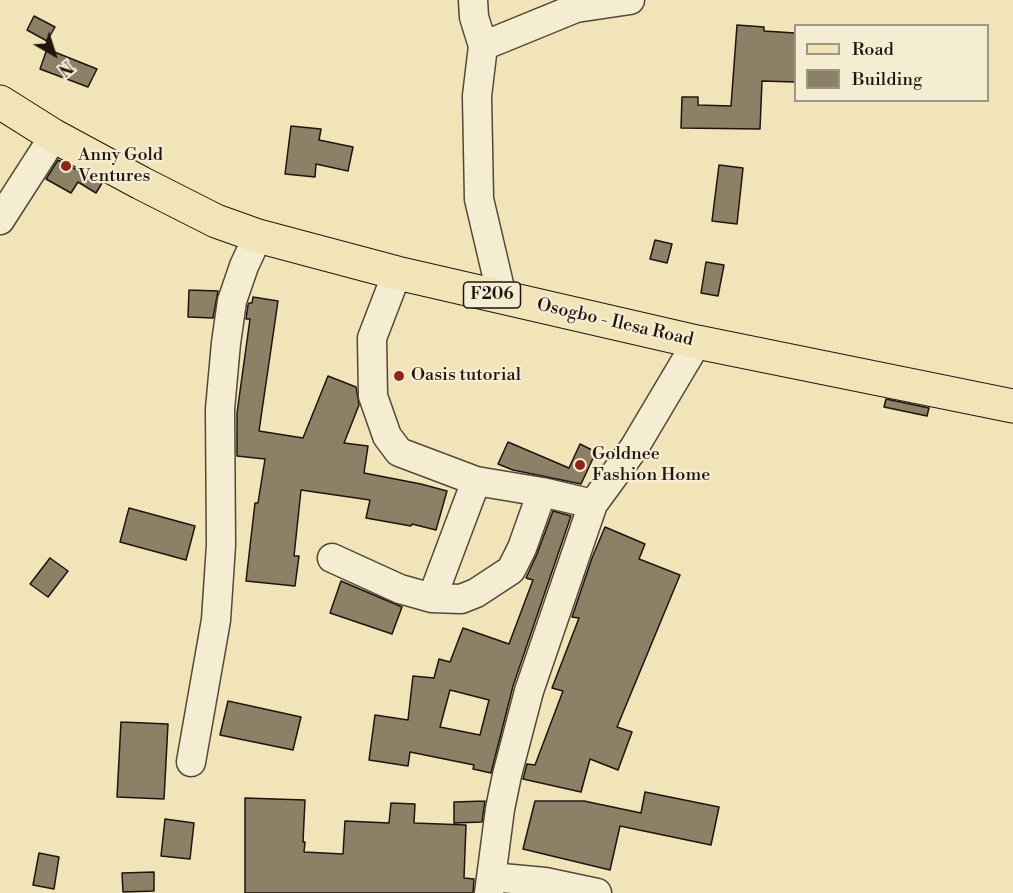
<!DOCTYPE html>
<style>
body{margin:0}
#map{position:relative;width:1013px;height:893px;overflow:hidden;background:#f0e4b8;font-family:"Libre Bodoni",serif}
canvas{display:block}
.legend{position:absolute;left:794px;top:24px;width:195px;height:78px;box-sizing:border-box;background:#f5edd1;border:2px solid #9f9684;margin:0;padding:8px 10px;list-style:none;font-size:18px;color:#1f1410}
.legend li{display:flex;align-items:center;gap:12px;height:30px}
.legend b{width:30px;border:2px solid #9f9684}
.north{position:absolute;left:24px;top:24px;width:60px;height:60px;-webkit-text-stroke:4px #f5edd1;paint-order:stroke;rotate:141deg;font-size:16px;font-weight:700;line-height:24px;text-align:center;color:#1f1410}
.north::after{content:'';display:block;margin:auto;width:21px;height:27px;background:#1f1410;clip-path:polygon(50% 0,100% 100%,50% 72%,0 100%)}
</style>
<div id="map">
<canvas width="1013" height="893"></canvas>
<ul class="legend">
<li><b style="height:8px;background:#f0e4b8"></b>Road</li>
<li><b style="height:16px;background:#8c8067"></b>Building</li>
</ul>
<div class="north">N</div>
</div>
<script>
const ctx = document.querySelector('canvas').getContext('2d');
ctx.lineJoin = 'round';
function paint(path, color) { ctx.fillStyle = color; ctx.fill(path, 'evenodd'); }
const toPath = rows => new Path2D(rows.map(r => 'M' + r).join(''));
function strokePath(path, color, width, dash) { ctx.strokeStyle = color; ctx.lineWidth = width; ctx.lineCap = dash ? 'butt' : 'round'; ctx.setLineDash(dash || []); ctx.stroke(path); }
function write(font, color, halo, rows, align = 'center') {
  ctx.font = font + ' "Libre Bodoni",serif'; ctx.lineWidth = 4.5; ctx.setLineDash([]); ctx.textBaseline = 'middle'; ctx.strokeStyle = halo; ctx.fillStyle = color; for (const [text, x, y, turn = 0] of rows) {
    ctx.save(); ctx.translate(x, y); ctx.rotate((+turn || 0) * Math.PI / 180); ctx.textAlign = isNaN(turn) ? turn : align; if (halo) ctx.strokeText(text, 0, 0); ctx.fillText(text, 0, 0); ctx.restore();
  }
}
const building = toPath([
 [34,16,55,27,47,41,27,30,34,16],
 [737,25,764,27,764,31,795,33,795,82,762,81,760,129,681,128,682,97,698,97,698,105,731,106,737,25],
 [47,49,97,69,88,87,40,69,47,49],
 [291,126,321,129,319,140,353,147,348,171,316,164,315,177,285,174,291,126],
 [58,160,102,183,96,193,78,182,71,193,46,179,58,160],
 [719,165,743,168,737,224,712,221,719,165],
 [655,240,672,244,667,263,650,259,655,240],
 [706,262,724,265,718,296,701,293,706,262],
 [189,290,218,291,213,318,188,317,189,290],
 [253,297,278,301,259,431,303,438,328,376,356,387,359,405,344,443,368,446,364,473,421,484,447,491,436,530,412,524,411,526,366,518,370,500,301,490,294,556,299,556,295,586,246,581,255,503,258,503,265,459,237,456,237,413,250,319,246,319,248,305,249,303,252,303,253,297],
 [886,399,929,408,927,416,884,407,886,399],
 [508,442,569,468,580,444,596,452,581,484,513,470,498,464,508,442],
 [129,508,195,526,186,560,120,542,129,508],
 [553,511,571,516,513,686,491,773,473,769,474,765,410,752,408,766,369,760,375,715,408,720,413,676,434,678,439,659,450,662,463,628,509,644,533,580,526,578,537,554,553,511],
 [450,690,489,700,480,735,440,727,450,690],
 [605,527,645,544,639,559,680,575,617,727,632,732,618,770,590,759,581,792,523,779,527,764,535,765,563,691,552,688,579,618,572,617,592,558,605,527],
 [50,558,68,571,48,597,30,584,50,558],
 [341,581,402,607,392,634,330,613,341,581],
 [228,701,301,717,293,750,220,735,228,701],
 [121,722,168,724,164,799,117,797,121,722],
 [645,792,719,807,711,845,620,826,610,870,523,849,535,801,584,801,641,813,645,792],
 [245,798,305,800,303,842,305,842,304,852,343,854,345,821,389,823,391,803,415,804,414,823,466,825,464,878,474,879,473,893,245,893,245,798],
 [485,801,482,822,454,823,454,802,485,801],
 [165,819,194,823,190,859,161,856,165,819],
 [39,853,59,857,54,889,33,885,39,853],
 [154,872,154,891,123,892,122,873,154,872]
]);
paint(building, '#8c8067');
strokePath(building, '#1f1410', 1.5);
const minor = toPath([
 [473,0,474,17,483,46,477,96,479,199,502,297],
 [483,46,576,8,630,0],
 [0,220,54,136],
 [397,273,372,338,373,396,387,436,399,452,476,481,542,492,593,504],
 [332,558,400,589,432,598,461,599,476,593,511,570,522,548,542,492],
 [432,598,476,481],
 [191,762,216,620,221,545,220,409,226,343,232,301,244,266,258,236],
 [491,877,545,882,597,893],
 [489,893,500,809,507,775,529,691,593,504,634,448,697,342]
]);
const major = toPath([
 [0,102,54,136,141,183,216,221,258,236,397,273,697,342,1013,406]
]);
strokePath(minor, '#53483a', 31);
strokePath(major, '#1f1410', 35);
strokePath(minor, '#f5edd1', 28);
strokePath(major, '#f0e4b8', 33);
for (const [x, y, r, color] of [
 [66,166,6,"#8f2418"],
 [399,376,6,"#8f2418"],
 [580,465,6,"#8f2418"]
]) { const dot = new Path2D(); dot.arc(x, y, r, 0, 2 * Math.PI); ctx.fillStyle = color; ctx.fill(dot); strokePath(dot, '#f5edd1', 2); }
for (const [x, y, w] of [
 [492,295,57]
]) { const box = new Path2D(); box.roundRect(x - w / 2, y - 13, w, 26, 4.5); ctx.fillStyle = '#f5edd1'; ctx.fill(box); strokePath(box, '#1f1410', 1.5); }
write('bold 16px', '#1f1410', null, [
 ["F206",492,295]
]);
write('18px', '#1f1410', '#f5edd1', [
 ["Anny Gold",78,156],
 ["Ventures",78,177],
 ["Oasis tutorial",411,376],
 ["Goldnee",592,455],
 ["Fashion Home",592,476]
], 'left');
write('18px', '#1f1410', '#f5edd1', [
 ["Osogbo - Ilesa Road",615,323,13]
]);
</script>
